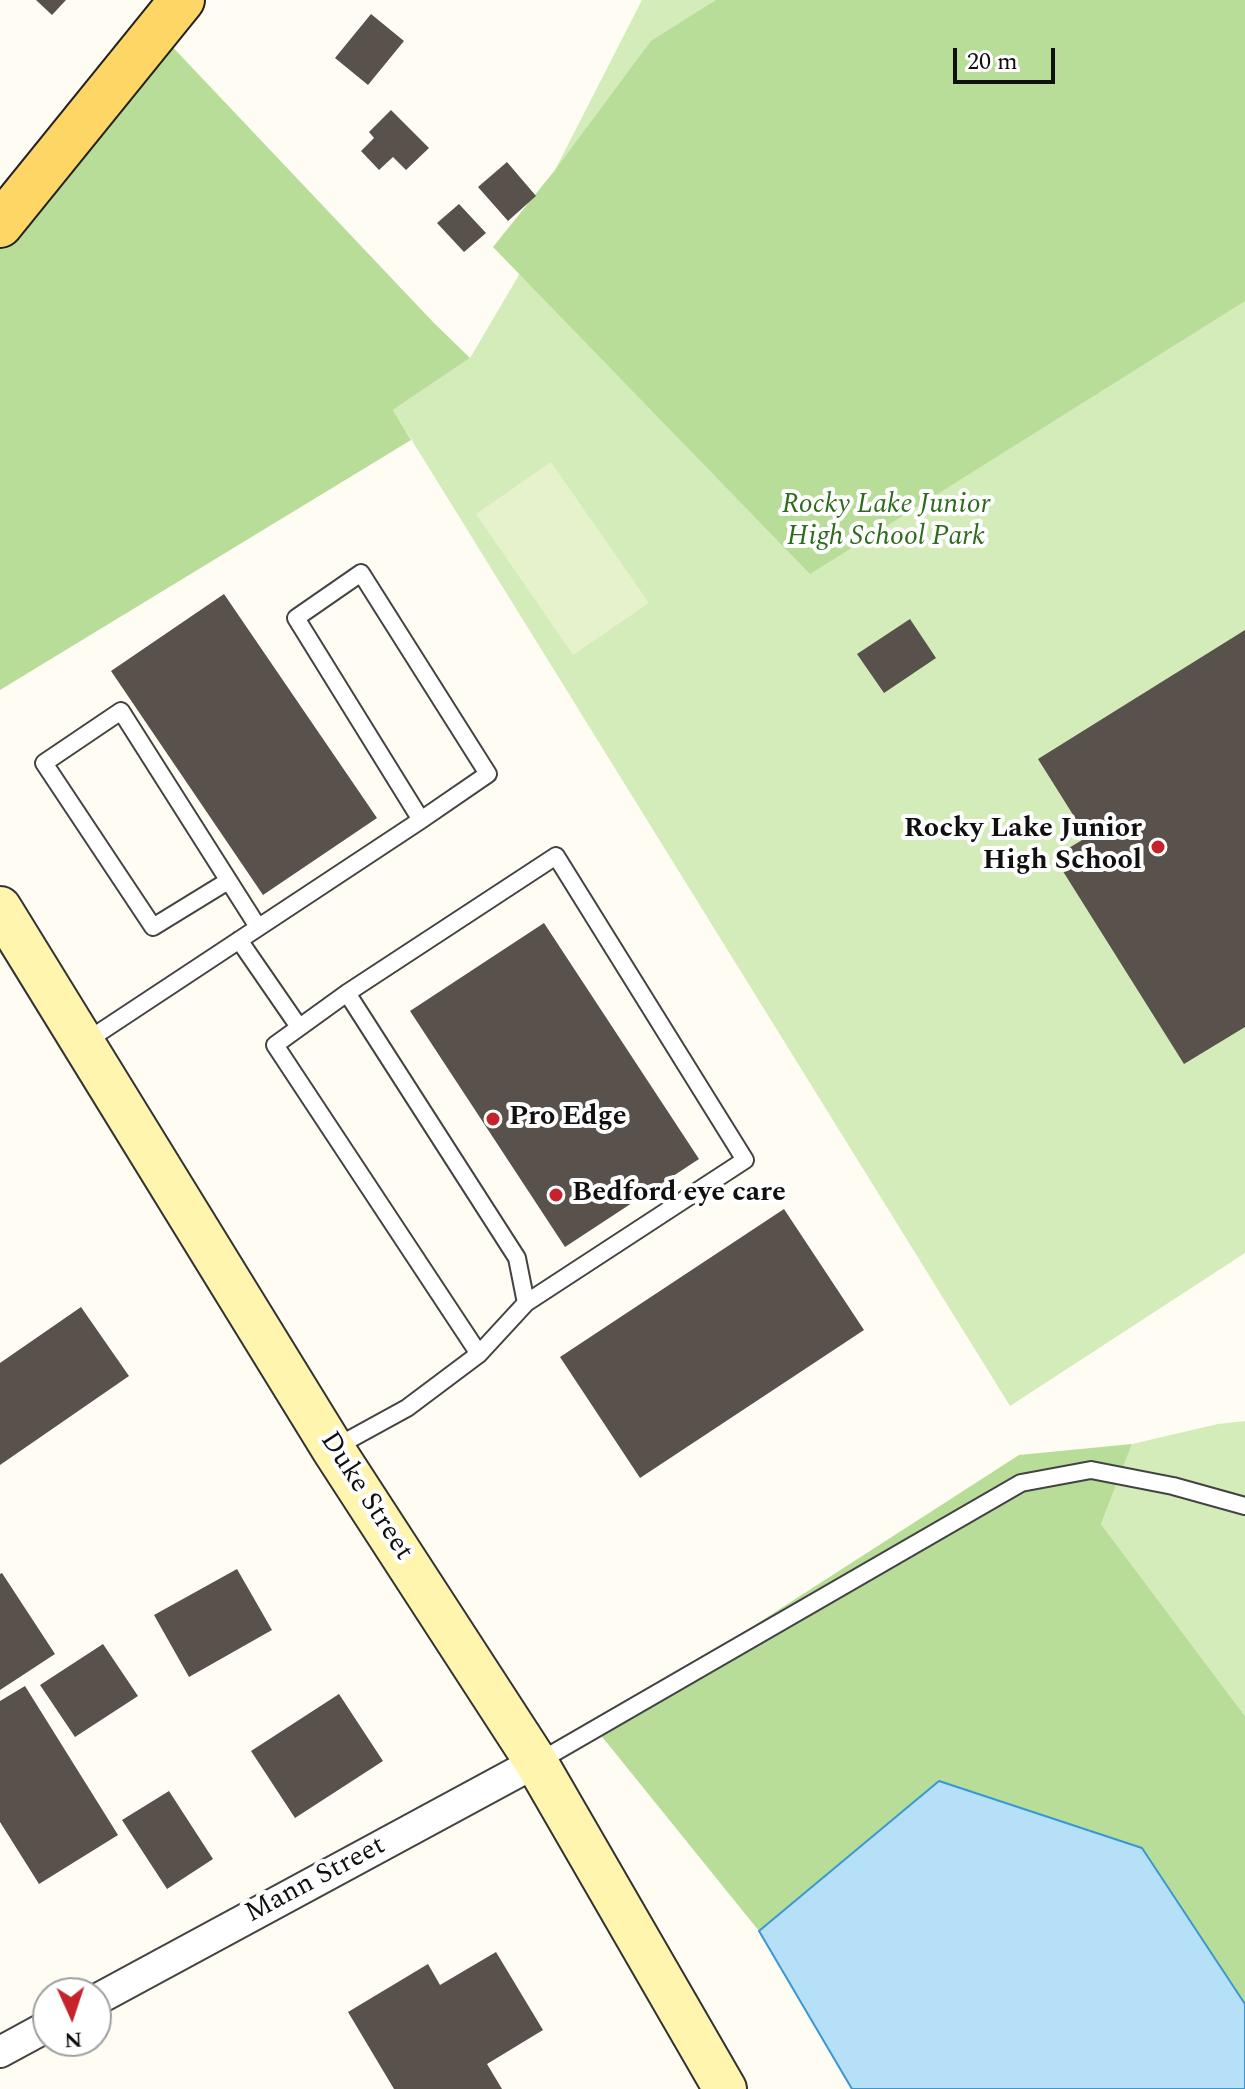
<!DOCTYPE html>
<style>
body{margin:0}
#map{position:relative;width:1245px;height:2089px;overflow:hidden;background:#fffcf3;font-family:Spectral,serif}
canvas{display:block}
.north{position:absolute;left:32px;top:1977px;width:80px;height:80px;box-sizing:border-box;background:#fff;border:2px solid #9f9f9f;border-radius:50%;rotate:177deg;font-size:22px;font-weight:700;line-height:32px;text-align:center;color:#101010}
.north::after{content:'';display:block;margin:auto;width:28px;height:36px;background:#c6222c;clip-path:polygon(50% 0,100% 100%,50% 72%,0 100%)}
.scale{position:absolute;left:953px;top:48px;width:102px;height:36px;box-sizing:border-box;border:4px solid #101010;border-top:0;padding-left:10px;font-size:24px;line-height:28px;white-space:nowrap;color:#101010;-webkit-text-stroke:6px #fff;paint-order:stroke}
</style>
<div id="map">
<canvas width="1245" height="2089"></canvas>
<div class="north">N</div>
<div class="scale">20 m</div>
</div>
<script>
const ctx = document.querySelector('canvas').getContext('2d');
ctx.lineJoin = 'round';
function paint(path, color) { ctx.fillStyle = color; ctx.fill(path, 'evenodd'); }
const toPath = rows => new Path2D(rows.map(r => 'M' + r).join(''));
function strokePath(path, color, width, dash) { ctx.strokeStyle = color; ctx.lineWidth = width; ctx.lineCap = dash ? 'butt' : 'round'; ctx.setLineDash(dash || []); ctx.stroke(path); }
function write(font, color, halo, rows, align = 'center') {
  ctx.font = font + ' Spectral,serif'; ctx.lineWidth = 8; ctx.setLineDash([]); ctx.textBaseline = 'middle'; ctx.strokeStyle = halo; ctx.fillStyle = color; for (const [text, x, y, turn = 0] of rows) {
    ctx.save(); ctx.translate(x, y); ctx.rotate((+turn || 0) * Math.PI / 180); ctx.textAlign = isNaN(turn) ? turn : align; if (halo) ctx.strokeText(text, 0, 0); ctx.fillText(text, 0, 0); ctx.restore();
  }
}
paint(toPath([
 [642,0,1245,0,1245,1253,1010,1406,393,410,470,358,549,224,555,170],
 [1245,1421,1245,1716,1101,1524,1132,1444,1218,1424]
]), '#d4ecba');
paint(toPath([
 [716,0,1245,0,1245,301,810,574,493,247,555,170,651,41],
 [165,39,433,322,470,358,393,410,411,440,0,690,0,206],
 [1132,1444,1101,1524,1245,1716,1245,2004,1142,1848,939,1781,759,1931,595,1728,1019,1455]
]), '#b8dd99');
paint(toPath([
 [551,462,649,603,573,655,476,514]
]), '#e6f2cc');
const water = toPath([
 [939,1781,1142,1848,1245,2004,1245,2089,852,2089,759,1931,939,1781]
]);
paint(water, '#b5e0f8');
strokePath(water, '#3997d2', 2);
paint(toPath([
 [36,0,66,0,52,15],
 [371,14,404,41,368,85,335,58],
 [391,110,429,148,406,170,393,157,379,170,361,151,374,138,369,132],
 [507,162,536,196,508,221,478,187],
 [459,204,486,233,464,252,437,223],
 [224,594,377,818,263,895,111,671],
 [910,619,936,658,884,693,857,654],
 [1245,630,1245,1027,1184,1064,1054,857,1087,837,1038,759],
 [544,923,699,1159,565,1247,410,1011],
 [784,1209,864,1330,640,1478,560,1357],
 [81,1307,129,1376,0,1465,0,1363],
 [237,1569,272,1630,189,1677,154,1615],
 [2,1573,55,1654,0,1690,0,1574],
 [103,1644,138,1696,75,1737,40,1685],
 [25,1686,118,1835,39,1884,0,1822,0,1701],
 [339,1694,383,1761,295,1818,251,1751],
 [169,1791,213,1859,167,1889,122,1820],
 [496,1952,543,2030,487,2064,502,2089,394,2089,348,2012,428,1964,440,1985]
]), '#59514c');
const service = toPath([
 [228,881,153,927,44,763,121,711,258,927],
 [239,940,299,1027],
 [85,1042,421,820,488,774,361,573,296,618,421,820],
 [479,1354,275,1045,347,993,556,856,745,1160,526,1303],
 [334,1448,407,1408,479,1354,526,1303,517,1258,347,993],
 [538,1762,1021,1483,1091,1470,1173,1486,1245,1506]
]);
const minor = toPath([
 [96,2000,536,1762],
 [0,2052,48,2026]
]);
const secondary = toPath([
 [0,908,333,1449,536,1762,725,2089]
]);
const primary = toPath([
 [0,225,182,0]
]);
strokePath(service, '#434343', 20);
strokePath(minor, '#434343', 34);
strokePath(secondary, '#323232', 46);
strokePath(primary, '#212121', 48);
strokePath(service, '#fff', 16);
strokePath(minor, '#fff', 30);
strokePath(secondary, '#fff5ae', 42);
strokePath(primary, '#fdd665', 44);
for (const [x, y, r, color] of [
 [1158,847,8,"#c6222c"],
 [493,1119,8,"#c6222c"],
 [556,1195,8,"#c6222c"]
]) { const dot = new Path2D(); dot.arc(x, y, r, 0, 2 * Math.PI); ctx.fillStyle = color; ctx.fill(dot); strokePath(dot, '#fff', 3); }
write('italic 28px', '#2e6b1d', '#fff', [
 ["Rocky Lake Junior",886,507],
 ["High School Park",886,539]
]);
write('bold 28px', '#101010', '#fff', [
 ["Rocky Lake Junior",1142,831,"right"],
 ["High School",1142,863,"right"],
 ["Pro Edge",509,1119],
 ["Bedford eye care",572,1195]
], 'left');
write('28px', '#101010', '#fff', [
 ["Duke Street",365,1497,57],
 ["Mann Street",316,1881,-28]
]);
</script>
